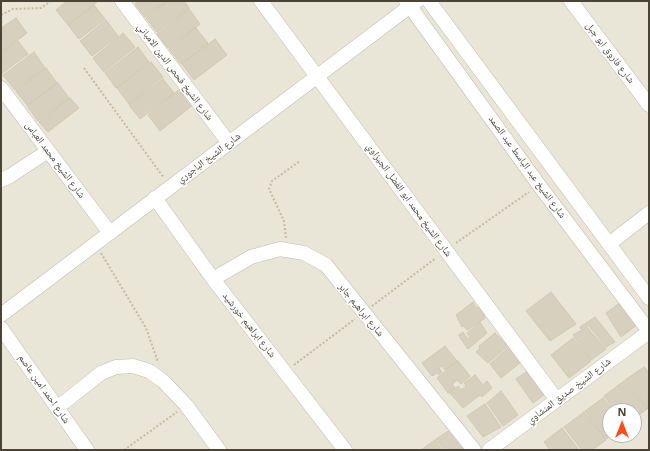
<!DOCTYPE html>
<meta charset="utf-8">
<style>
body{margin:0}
#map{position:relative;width:650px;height:451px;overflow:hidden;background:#f6f3ea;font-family:"Open Sans",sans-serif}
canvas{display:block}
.frame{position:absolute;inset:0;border:2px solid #4a4437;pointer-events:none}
.north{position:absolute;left:602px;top:403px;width:40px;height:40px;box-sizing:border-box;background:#fff;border:1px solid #b7b4af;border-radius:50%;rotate:0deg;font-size:11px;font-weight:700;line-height:16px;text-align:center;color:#4a4437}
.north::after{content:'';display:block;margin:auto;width:14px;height:18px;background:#ff4d17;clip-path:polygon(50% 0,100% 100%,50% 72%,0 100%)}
</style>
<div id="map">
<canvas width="650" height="451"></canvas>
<div class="frame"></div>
<div class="north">N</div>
</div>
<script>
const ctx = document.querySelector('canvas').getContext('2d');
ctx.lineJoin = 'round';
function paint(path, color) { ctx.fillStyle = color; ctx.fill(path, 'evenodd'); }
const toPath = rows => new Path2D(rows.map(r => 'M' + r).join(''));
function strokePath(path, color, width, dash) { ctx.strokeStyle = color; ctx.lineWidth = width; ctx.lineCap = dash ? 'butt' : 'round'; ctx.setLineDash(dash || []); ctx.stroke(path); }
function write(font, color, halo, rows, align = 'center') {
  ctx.font = font + ' "Open Sans","Noto Naskh Arabic",sans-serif'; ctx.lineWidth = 3; ctx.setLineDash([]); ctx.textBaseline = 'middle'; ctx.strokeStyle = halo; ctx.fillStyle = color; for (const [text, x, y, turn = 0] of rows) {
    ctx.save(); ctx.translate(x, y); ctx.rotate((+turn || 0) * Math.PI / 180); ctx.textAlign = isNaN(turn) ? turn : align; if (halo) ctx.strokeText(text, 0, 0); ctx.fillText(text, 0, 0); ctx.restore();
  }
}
paint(toPath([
 [1,1,649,1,649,450,1,450],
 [610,411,634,411,634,435,610,435]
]), '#eae6d7');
const building = toPath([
 [67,1,98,1,68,25,56,10,67,1],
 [139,1,167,1,145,17,135,4,139,1],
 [168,1,184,1,189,8,157,32,146,18,168,1],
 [94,5,105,19,79,39,68,25,94,5],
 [189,9,200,24,168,48,157,34,189,9],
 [16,18,27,33,1,52,1,28,16,18],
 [106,20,118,36,92,56,80,41,106,20],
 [196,28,208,43,181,64,169,49,196,28],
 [123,33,135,47,104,72,93,58,123,33],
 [215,39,227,55,194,80,182,64,215,39],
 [18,41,28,54,1,74,1,53,18,41],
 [138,47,149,62,116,88,105,73,138,47],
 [34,52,45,68,15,90,3,75,34,52],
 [151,62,163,77,129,104,117,88,151,62],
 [46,68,57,83,27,105,16,91,46,68],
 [163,79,174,93,140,119,129,105,163,79],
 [58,83,69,98,38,121,27,106,58,83],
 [181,88,194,104,160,131,148,115,181,88],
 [70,98,79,108,48,132,39,122,70,98],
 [551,292,576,324,550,341,526,311,551,292],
 [624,300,641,322,621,337,606,313,624,300],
 [473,302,476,308,480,306,485,318,467,330,464,326,462,327,456,315,473,302],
 [595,317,615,342,606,347,588,325,581,329,580,327,595,317],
 [480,322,487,333,468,349,460,338,459,335,463,332,468,339,470,338,467,333,480,322],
 [587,327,606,349,591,360,573,335,587,327],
 [495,333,508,346,488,363,476,352,480,348,479,346,495,333],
 [573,338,591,361,569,378,551,355,573,338],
 [445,346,457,361,445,370,442,366,439,368,442,372,439,375,437,373,432,376,422,363,445,346],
 [509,347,521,362,501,378,490,364,509,347],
 [458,361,470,376,461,384,457,380,452,384,455,388,448,393,437,378,458,361],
 [644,367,649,373,648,409,625,380,644,367],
 [532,368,549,391,533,403,516,379,532,368],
 [475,375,483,385,487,381,492,388,482,397,480,395,463,408,450,393,458,386,461,390,466,386,464,383,475,375],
 [624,381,647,409,634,419,634,411,615,411,604,396,624,381],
 [501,391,518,415,503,426,487,403,501,391],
 [603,398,614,411,610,411,610,435,613,435,606,439,585,411,603,398],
 [485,404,501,427,483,437,467,416,485,404],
 [584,412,606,440,592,450,582,450,564,427,584,412],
 [453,428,469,450,444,450,436,439,453,428],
 [562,428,579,450,550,450,544,442,562,428],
 [435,440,442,450,421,450,435,440]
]);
paint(building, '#d8d0be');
strokePath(building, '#d3c9b1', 1);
const minor = toPath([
 [122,1,229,143],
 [261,1,557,400],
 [406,1,539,185,649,331],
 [429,1,649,298],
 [571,1,649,105],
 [1,88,110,233],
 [1,180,10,176,48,151],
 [155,198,213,279,345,450],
 [609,244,649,213],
 [213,279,251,257,280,249,304,253,326,265,474,450],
 [1,315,417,1],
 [1,328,87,450],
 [57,408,101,373,116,367,133,366,149,371,163,381,186,405,219,450],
 [489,450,649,332]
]);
strokePath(minor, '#c2bcab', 15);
strokePath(toPath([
 [1,15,13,9,41,8,51,1],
 [84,68,164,178],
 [286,238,284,221,269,189,272,181,300,161],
 [456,243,529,192],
 [101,253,146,328,158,362],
 [372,306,436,258],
 [294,365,355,319],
 [124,450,177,412]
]), '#c5ba9c', 2, [2, 2]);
strokePath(minor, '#fff', 14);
write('10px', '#4a4437', '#fff', [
 ["شارع فاروق ابو جبل",610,53,53],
 ["شارع الشيخ فحص الدين الامباني",175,72,53],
 ["شارع الشيخ الباجوري",209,158,-37],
 ["شارع الشيخ محمد العباس",55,160,53],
 ["شارع الشيخ عبد الباسط عبد الصمد",527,167,54],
 ["شارع الشيخ محمد ابو الفضل الجيزاوي",409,200,54],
 ["شارع ابراهيم جابر",361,310,51],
 ["شارع ابراهيم خورشيد",249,325,52],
 ["شارع احمد امين عاصم",44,389,55],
 ["شارع الشيخ صديق المنشاوي",569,391,-37]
]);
</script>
